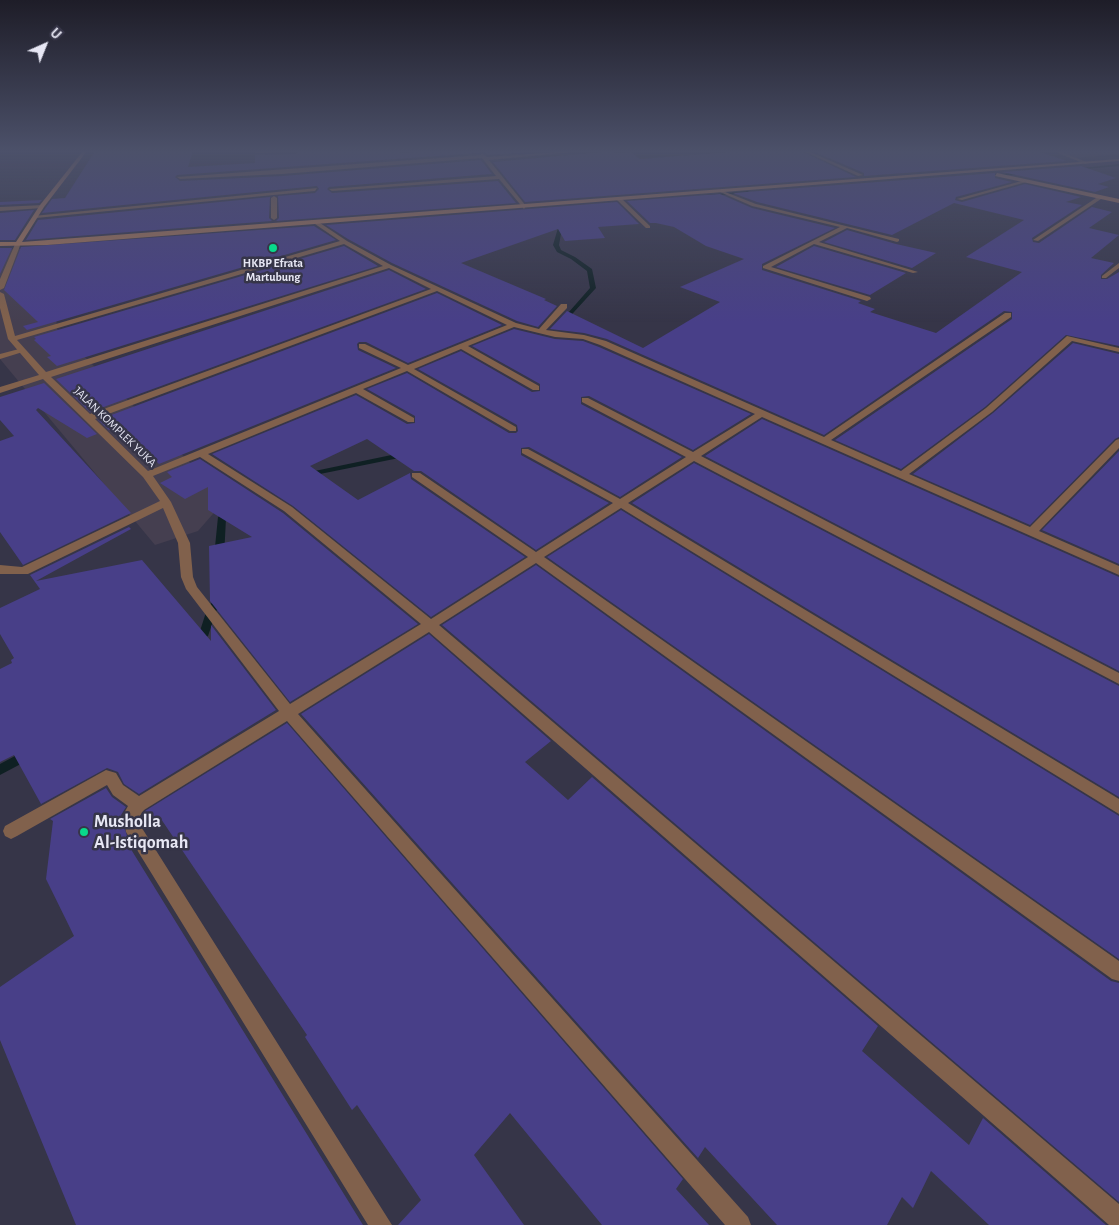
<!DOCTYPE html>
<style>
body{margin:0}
#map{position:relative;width:1119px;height:1225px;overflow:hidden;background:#363548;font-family:"Alegreya Sans",sans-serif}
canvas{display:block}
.north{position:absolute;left:20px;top:20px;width:50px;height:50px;-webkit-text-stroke:4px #363548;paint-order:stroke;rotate:44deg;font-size:14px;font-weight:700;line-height:20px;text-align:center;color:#e7e7f4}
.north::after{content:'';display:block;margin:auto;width:18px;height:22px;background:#e7e7f4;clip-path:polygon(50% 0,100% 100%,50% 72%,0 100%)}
</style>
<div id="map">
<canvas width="1119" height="1225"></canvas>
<div class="north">U</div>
</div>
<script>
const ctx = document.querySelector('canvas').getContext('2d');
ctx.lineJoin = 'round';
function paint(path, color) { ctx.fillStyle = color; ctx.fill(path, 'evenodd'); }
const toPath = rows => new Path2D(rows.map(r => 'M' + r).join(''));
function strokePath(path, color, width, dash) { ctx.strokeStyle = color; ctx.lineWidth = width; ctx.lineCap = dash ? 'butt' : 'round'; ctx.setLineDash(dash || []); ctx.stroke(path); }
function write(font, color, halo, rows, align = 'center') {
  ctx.font = font + ' "Alegreya Sans",sans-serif'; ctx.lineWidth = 5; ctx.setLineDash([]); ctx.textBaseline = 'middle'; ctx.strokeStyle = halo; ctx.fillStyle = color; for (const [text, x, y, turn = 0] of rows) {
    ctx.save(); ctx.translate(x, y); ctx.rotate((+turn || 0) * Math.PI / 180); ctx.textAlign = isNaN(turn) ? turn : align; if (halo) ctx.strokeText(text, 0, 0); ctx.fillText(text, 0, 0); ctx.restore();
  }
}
paint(toPath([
 [1058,151,1119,151,1119,154,1076,158],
 [61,246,53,272,57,329,226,499,198,531,155,545,0,359,0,250]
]), '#453f50');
paint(toPath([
 [1119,164,1119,166,1074,170,1072,169,1119,164],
 [1024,172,1025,174,981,177,979,176,1024,172],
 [748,191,750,193,707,196,705,195,748,191],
 [560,219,562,220,562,228,559,245,561,250,575,257,592,269,596,288,563,324,561,323,561,321,590,288,587,271,571,259,557,252,553,245,558,228,558,220,560,219],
 [406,452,409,452,409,456,305,477,301,475,305,473,406,452],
 [231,508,235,511,226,518,224,557,219,560,214,557,218,517,231,508],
 [213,602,218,606,208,636,198,643,190,643,189,640,190,637,200,631,208,606,213,602],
 [28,749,32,750,34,754,32,758,0,775,0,764,28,749]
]), '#0f2023');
paint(toPath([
 [95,151,193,151,188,167,255,163,255,155,295,154,299,151,398,151,399,153,431,151,534,151,535,152,488,155,482,151,479,153,177,175,175,177,180,181,282,176,481,160,492,174,329,187,327,189,332,193,498,181,516,203,276,221,279,218,278,196,315,193,319,189,317,186,42,213,52,199,65,198],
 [613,151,615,153,631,152,640,159,741,151,801,151,856,177,525,202,493,162],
 [812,151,1037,151,1067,161,864,176,864,173],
 [1081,166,1116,178,1098,184,1109,187,1095,192,1002,172],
 [995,173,995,178,1012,182,956,197,955,200,962,202,1025,184,1081,197,1066,202,1082,205,1032,238,1033,242,1039,243,1092,207,1112,212,1089,228,1119,235,1091,258,1114,263,1101,275,1101,279,1107,279,1119,272,1119,346,1066,335,985,407,901,469,835,440,1012,319,1012,312,1004,311,824,435,607,339,584,333,550,329,567,311,643,348,720,302,680,287,744,259,706,246,674,227,656,223,650,223,627,201,720,194,752,208,835,228,762,264,762,270,861,301,858,303,875,309,870,312,936,333,1022,272,966,257,1024,220,954,203,892,235,757,202,733,193],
 [270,197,269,218,272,221,26,240,38,220],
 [42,200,39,203,0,205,0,202],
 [617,202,639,224,598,227,605,238,565,241,558,229,461,263,546,299,544,300,557,306,538,327,517,321,392,263,348,239,326,225],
 [34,210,15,240,0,240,0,213],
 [314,226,336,240,27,330,23,326,38,322,4,290,21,247],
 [847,230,896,244,936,253,912,268,824,242],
 [344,246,378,266,57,366,47,357,51,356,34,340,36,339,34,337],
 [814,246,906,273,870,295,776,267],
 [0,248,12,248,0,274],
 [389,270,426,289,90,412,56,379],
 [437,293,502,325,408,363,366,342,359,342,357,344,358,350,396,368,159,464,120,426,109,430,98,420],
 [514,329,555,339,583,341,599,347,751,414,693,450,589,396,581,397,581,404,682,457,620,497,529,447,521,448,521,455,609,503,536,550,421,471,414,471,367,439,310,466,358,500,410,473,411,479,525,557,431,617,293,506,212,454,356,395,407,424,415,423,415,416,367,389,407,373,509,433,516,433,518,431,517,425,418,369,461,351,532,392,540,391,540,384,472,346],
 [1073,343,1119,354,1119,437,1115,439,1030,525,913,474,993,413],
 [44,383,97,434,87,438,38,408,36,410,131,513,23,565,0,532,0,441,14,436,0,420,0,397],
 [762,419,1119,577,1119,671,705,456],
 [1119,451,1119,564,1042,530],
 [200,459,283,513,418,624,290,702,210,601,209,546,252,537,208,510,208,487,185,499,160,483,172,477,167,472],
 [694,463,1119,686,1119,797,632,503],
 [621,510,1119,816,1119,959,547,557],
 [129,527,131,529,36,581,142,560,211,641,211,625,276,710,139,794,124,784,118,772,107,768,41,804,14,755,0,762,0,669,12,663,11,660,14,658,0,634,0,608,40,589,30,575],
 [536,565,1111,981,1119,983,1119,1202,442,625],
 [429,634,551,741,525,762,568,800,592,777,878,1026,862,1051,969,1145,983,1118,1106,1225,989,1225,931,1171,913,1208,902,1197,887,1225,777,1225,705,1147,698,1158,301,714],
 [287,723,683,1179,676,1189,709,1225,602,1225,510,1113,474,1155,524,1225,398,1225,421,1200,357,1105,352,1110,305,1037,307,1035,159,816,143,826,142,824,141,818,145,811],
 [106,788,112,797,126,807,121,815,127,836,124,838,363,1225,76,1225,0,1040,0,987,74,936,46,879,53,821,50,819]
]), '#483f88');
paint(toPath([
 [19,349,26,351,0,359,0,354,19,349]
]), '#81614c');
paint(toPath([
 [297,151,295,152,254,153,256,152,297,151],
 [570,151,585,151,489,160,526,206,524,209,499,179,332,191,329,189,496,176,482,158,282,174,180,179,177,177,480,155,482,153,487,157,570,151],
 [803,151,808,151,863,175,858,176,803,151],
 [1053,151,1059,151,1089,163,1085,164,1053,151],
 [1025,180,1030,181,962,200,957,199,1025,180],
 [317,188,315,191,36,218,33,216,317,188],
 [720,190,756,204,899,239,899,241,897,242,847,228,819,242,918,272,913,273,814,244,771,267,870,297,871,299,867,301,763,268,763,266,840,227,752,206,720,192,720,190],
 [274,196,277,198,277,218,274,220,271,218,271,198,274,196],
 [1099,196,1104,197,1038,241,1033,240,1099,196],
 [617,198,621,198,650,226,650,228,646,228,617,200,617,198],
 [44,205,42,208,0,211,0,207,44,205],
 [317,221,347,241,391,265,516,323,539,329,561,304,567,304,567,308,546,330,584,335,606,341,824,437,1005,313,1011,313,1011,317,831,440,901,471,986,408,1067,336,1119,348,1119,352,1072,341,992,412,909,474,1030,527,1116,440,1119,439,1119,448,1039,531,1119,566,1119,575,762,417,701,456,1119,673,1119,684,694,461,628,503,1119,799,1119,814,621,508,544,557,1119,961,1119,981,1112,979,536,563,439,625,1119,1204,1119,1225,1109,1225,429,632,298,714,748,1217,751,1225,725,1225,287,721,144,810,139,817,140,825,392,1225,368,1225,126,832,123,815,128,806,113,795,107,785,17,836,11,839,5,836,3,831,5,826,106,770,116,773,123,785,139,796,279,711,186,589,181,577,178,543,163,508,28,574,0,574,0,565,22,567,160,501,143,477,43,379,0,393,0,387,39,375,8,339,0,308,0,292,4,294,15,336,340,241,315,224,317,221],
 [344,244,383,266,46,372,17,340,344,244],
 [389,268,431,289,90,414,51,377,389,268],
 [437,291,507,325,408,365,365,344,359,344,359,348,401,368,148,471,95,419,437,291],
 [514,327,555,337,583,339,600,345,755,414,693,452,588,398,582,398,582,402,686,457,620,499,528,449,522,449,522,453,613,503,536,552,420,473,412,473,412,477,528,557,431,619,292,507,208,454,356,393,408,422,414,422,414,418,363,389,407,371,510,431,516,431,516,427,414,369,461,349,533,390,539,390,539,386,468,346,514,327],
 [200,457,284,511,421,624,290,704,197,587,193,577,190,543,171,502,153,476,200,457],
 [16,242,21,243,4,288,0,290,0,279,16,242],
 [1119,263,1119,268,1106,278,1102,278,1102,276,1119,263]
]), '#81614c');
paint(toPath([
 [83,151,87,151,44,207,22,242,1119,159,1119,161,47,245,0,246,0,242,16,242,40,205,83,151],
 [997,173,1119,199,1119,203,995,176,997,173]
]), '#aa7655');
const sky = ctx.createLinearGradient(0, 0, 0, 322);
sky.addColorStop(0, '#1e1d28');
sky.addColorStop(0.47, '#4c516a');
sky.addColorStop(1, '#4c516a00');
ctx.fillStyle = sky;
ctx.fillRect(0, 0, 1119, 322);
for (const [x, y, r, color] of [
 [273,248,5,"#09d98b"],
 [84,832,5,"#09d98b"]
]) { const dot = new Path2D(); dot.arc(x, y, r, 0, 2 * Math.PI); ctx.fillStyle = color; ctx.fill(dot); strokePath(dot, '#363548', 2); }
write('bold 12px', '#e7e7f4', '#363548', [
 ["HKBP Efrata",273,263],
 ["Martubung",273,277]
]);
write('12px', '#e7e7f4', '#363548', [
 ["JALAN KOMPLEK YUKA",115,427,44]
]);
write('bold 18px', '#e7e7f4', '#363548', [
 ["Musholla",94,822],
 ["Al-Istiqomah",94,843]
], 'left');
</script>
